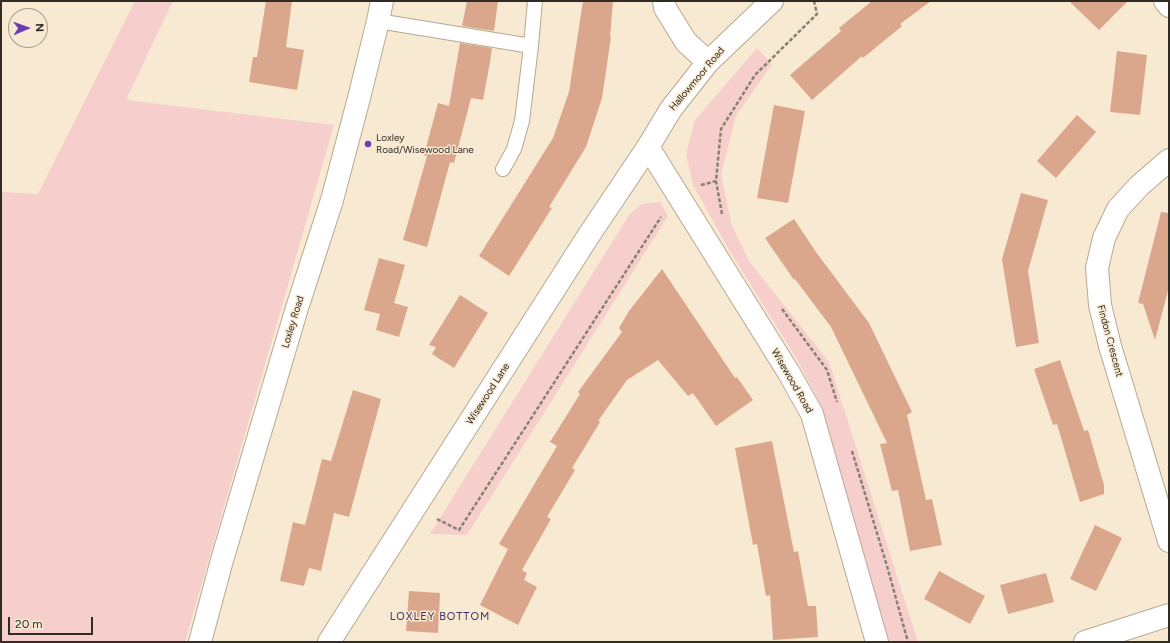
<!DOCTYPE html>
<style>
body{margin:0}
#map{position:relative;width:1170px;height:643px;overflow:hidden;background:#f8e9d2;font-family:Figtree,sans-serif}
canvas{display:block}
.frame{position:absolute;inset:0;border:2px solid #312c23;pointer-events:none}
.north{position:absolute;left:8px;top:8px;width:40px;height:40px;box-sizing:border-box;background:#f8e9d2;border:1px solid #a89d8c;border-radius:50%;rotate:88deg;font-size:11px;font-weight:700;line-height:16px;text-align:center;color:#312c23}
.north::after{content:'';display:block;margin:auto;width:14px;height:18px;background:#6b3db4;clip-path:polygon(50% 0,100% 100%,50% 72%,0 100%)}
.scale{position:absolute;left:8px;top:617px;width:85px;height:18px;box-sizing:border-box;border:2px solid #312c23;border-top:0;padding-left:5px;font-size:12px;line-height:14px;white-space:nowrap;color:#312c23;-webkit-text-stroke:3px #f8e9d2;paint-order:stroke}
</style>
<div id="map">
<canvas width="1170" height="643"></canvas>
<div class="frame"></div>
<div class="north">N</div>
<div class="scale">20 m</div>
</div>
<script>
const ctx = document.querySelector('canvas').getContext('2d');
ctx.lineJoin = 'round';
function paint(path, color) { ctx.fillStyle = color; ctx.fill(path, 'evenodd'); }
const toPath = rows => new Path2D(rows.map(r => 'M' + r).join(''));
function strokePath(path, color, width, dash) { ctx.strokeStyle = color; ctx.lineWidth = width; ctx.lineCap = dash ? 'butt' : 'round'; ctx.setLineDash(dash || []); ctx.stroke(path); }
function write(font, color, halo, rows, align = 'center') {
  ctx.font = font + ' Figtree,sans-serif'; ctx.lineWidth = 3; ctx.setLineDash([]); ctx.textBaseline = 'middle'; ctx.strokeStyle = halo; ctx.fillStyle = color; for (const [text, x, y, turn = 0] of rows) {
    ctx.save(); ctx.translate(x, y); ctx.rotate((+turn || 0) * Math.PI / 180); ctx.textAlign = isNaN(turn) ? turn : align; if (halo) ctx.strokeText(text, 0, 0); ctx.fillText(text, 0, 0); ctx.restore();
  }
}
paint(toPath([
 [135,1,173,1,126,100,334,125,185,642,1,642,1,192,38,194],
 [757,48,772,64,736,116,721,174,731,223,749,261,829,362,918,642,889,642,820,403,796,358,728,248,693,185,686,154,695,120],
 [660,202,668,216,467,535,430,534,629,215,642,204]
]), '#f6cfcd');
paint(toPath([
 [266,1,292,1,286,47,304,50,297,90,249,82,253,57,257,57],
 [467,1,498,1,494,31,462,26],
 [583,1,613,1,610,37,611,37,602,98,586,147,549,207,552,208,509,276,479,256,553,138,569,92],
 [872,1,931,1,900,24,902,26,863,58,862,56,812,100,790,75,841,31,839,28],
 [1069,1,1128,1,1099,30],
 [460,43,492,48,490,62,483,100,471,98,454,163,450,162,427,247,403,240,427,156,424,155,438,103,449,106],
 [1117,51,1147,55,1140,115,1110,112],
 [774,105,805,111,788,203,757,198],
 [1077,115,1096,132,1056,178,1037,161],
 [1021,193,1048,200,1028,271,1039,343,1016,347,1002,259],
 [1161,212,1169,213,1169,287,1155,340,1143,304,1138,303],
 [794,219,816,252,869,323,912,412,907,415,926,500,932,499,942,545,910,551,898,490,892,491,880,444,887,443,831,327,795,279,794,280,765,238],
 [379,258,405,265,394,303,408,307,399,337,376,330,380,314,364,310],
 [662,269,735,378,737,377,753,400,716,426,693,393,688,396,658,360,627,380,598,421,600,422,572,468,575,470,547,517,551,519,522,570,527,573,524,580,537,587,518,625,480,605,508,549,499,544,557,446,550,442,580,394,578,392,622,332,619,328,629,311],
 [460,295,488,313,454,368,432,354,436,347,429,345],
 [1060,360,1084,431,1088,430,1104,485,1104,494,1080,502,1057,424,1053,425,1034,369],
 [353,390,381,399,349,517,334,513,321,571,309,568,304,586,280,581,293,522,305,525,322,459,331,461],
 [772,441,794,552,798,551,808,606,816,606,818,637,773,640,770,595,766,596,757,544,753,545,735,448],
 [1095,525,1122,538,1096,591,1070,579],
 [939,571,985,596,970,624,924,599],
 [1046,573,1054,602,1008,614,1000,585],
 [409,591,440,593,438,633,406,631]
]), '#dba78c');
const lane = toPath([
 [378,21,531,46],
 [503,169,514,149,522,121,531,46,535,1]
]);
const street = toPath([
 [664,1,665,8,686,42,708,62],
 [1165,1,1169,6],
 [648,147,789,373,812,414,877,642],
 [1169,160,1139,186,1118,209,1104,238,1097,268,1100,305,1110,346,1169,541],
 [1085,642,1169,615]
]);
const secondary = toPath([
 [200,642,222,560,297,308,332,200,359,98,378,21,382,1],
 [329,642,589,235,648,147,671,109,708,62,772,1]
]);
strokePath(lane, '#b7a893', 16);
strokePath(street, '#b7a893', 24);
strokePath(secondary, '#b7a893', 24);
strokePath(toPath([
 [701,185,716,181],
 [722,214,716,181,721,129,755,75,817,14,814,1],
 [782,309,827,370,837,402],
 [852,451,887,566,908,642],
 [437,519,459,530,661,217]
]), '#8b8172', 2.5, [4, 2]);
strokePath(lane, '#fff', 14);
strokePath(street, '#fff', 22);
strokePath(secondary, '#fff', 22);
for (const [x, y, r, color] of [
 [368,144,4,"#6b3db4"]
]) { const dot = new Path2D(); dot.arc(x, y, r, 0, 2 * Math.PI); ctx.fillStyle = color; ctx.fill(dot); strokePath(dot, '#f8e9d2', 1.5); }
write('10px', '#312c23', '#f8e9d2', [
 ["Hallowmoor Road",697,79,-50],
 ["Loxley Road",293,322,-73],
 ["Findon Crescent",1110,341,75],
 ["Wisewood Road",792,381,60],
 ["Wisewood Lane",488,394,-57]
]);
write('10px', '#312c23', '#f8e9d2', [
 ["Loxley",376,138],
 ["Road/Wisewood Lane",376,150]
], 'left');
ctx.letterSpacing = '1px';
write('11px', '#422e69', '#f8e9d2', [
 ["LOXLEY BOTTOM",440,617]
]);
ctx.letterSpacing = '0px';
</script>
